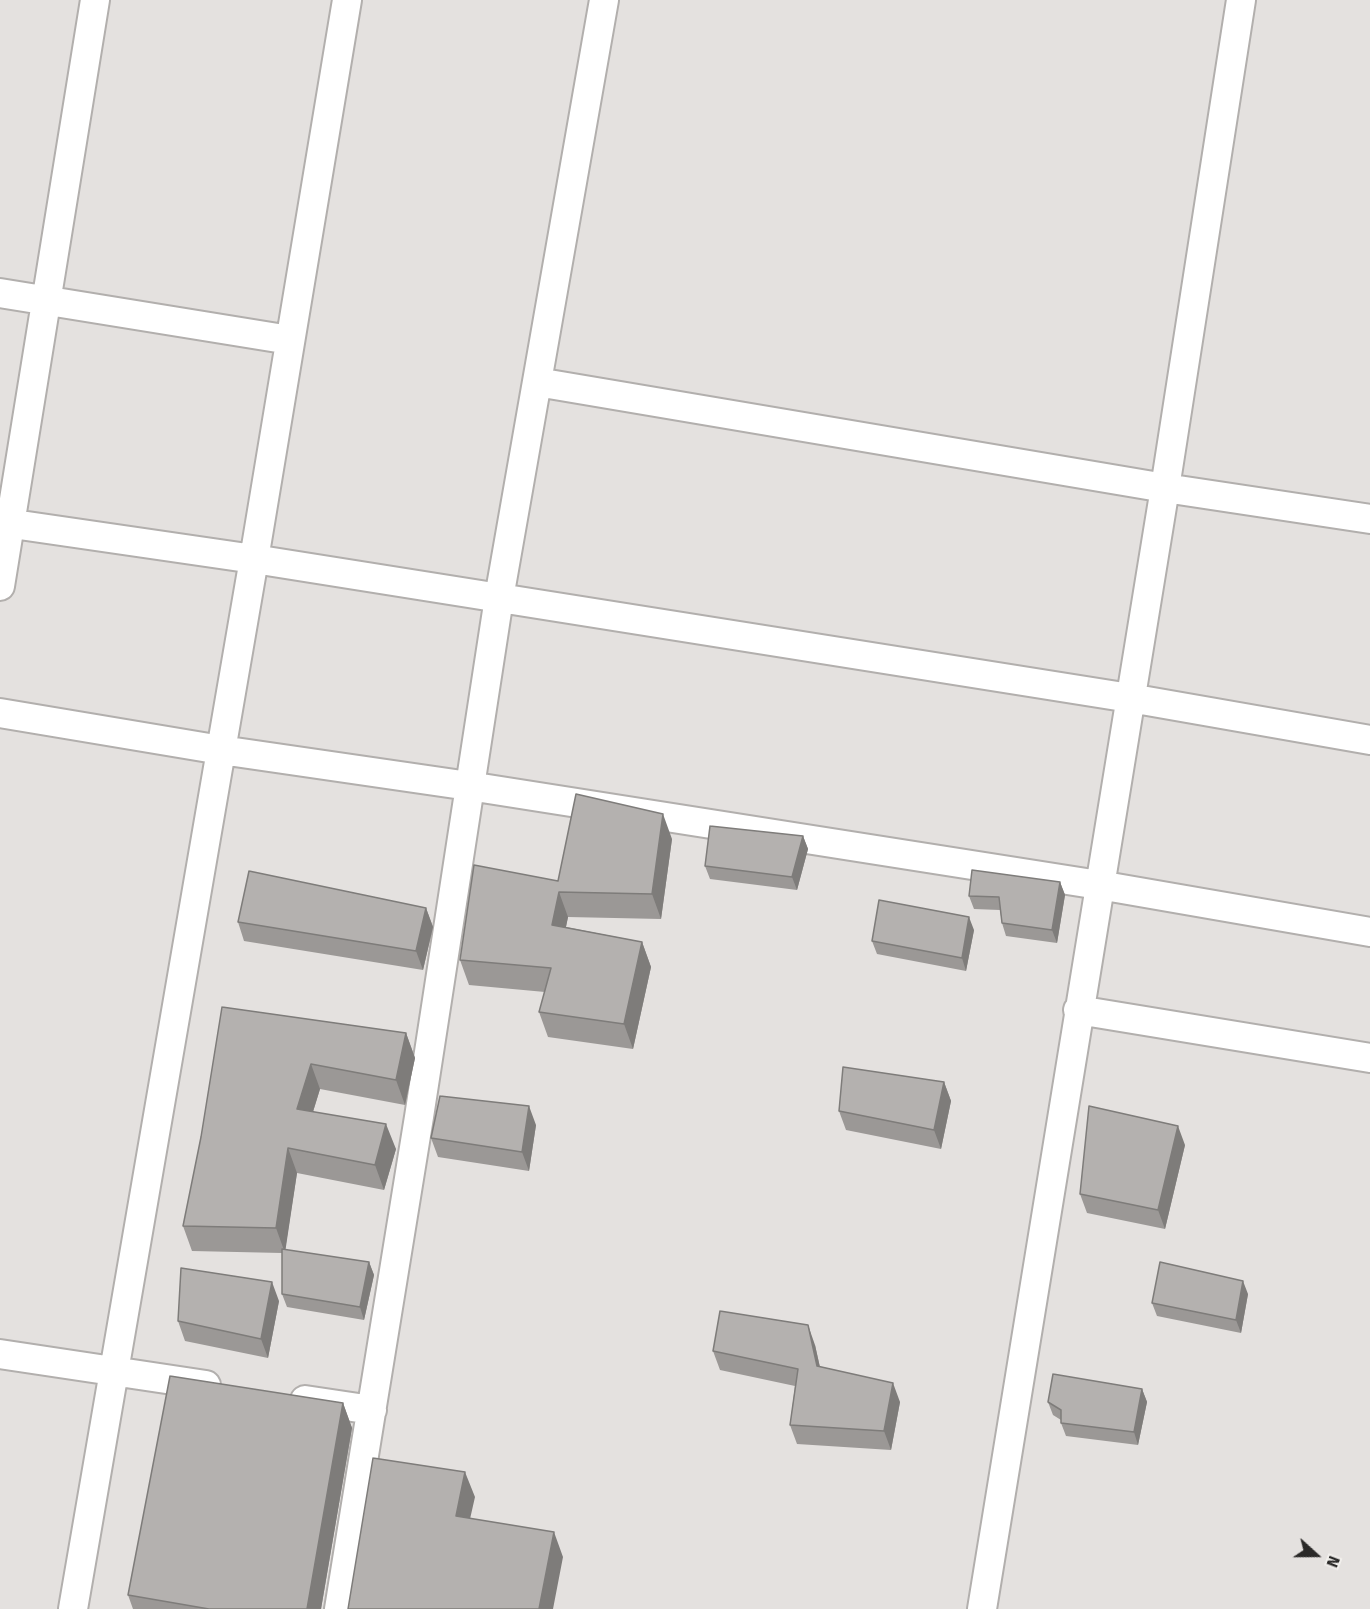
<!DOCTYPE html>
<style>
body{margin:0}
#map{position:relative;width:1370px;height:1609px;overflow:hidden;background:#e4e1df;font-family:"Fira Sans",sans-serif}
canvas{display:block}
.north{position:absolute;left:1286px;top:1525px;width:60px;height:60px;-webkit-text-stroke:4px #f1efec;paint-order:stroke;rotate:111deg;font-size:16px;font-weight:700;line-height:24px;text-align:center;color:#2a2928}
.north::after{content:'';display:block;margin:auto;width:21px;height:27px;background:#2a2928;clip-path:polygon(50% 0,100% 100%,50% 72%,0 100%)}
</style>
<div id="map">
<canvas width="1370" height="1609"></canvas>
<div class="north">N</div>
</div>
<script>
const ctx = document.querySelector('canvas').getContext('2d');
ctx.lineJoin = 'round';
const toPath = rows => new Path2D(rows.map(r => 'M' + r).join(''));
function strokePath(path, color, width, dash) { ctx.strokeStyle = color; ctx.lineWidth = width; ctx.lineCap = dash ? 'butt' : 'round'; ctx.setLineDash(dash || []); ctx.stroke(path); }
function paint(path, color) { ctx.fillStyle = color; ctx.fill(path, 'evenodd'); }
const minor = toPath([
 [0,293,290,340],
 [537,382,1165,488,1370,519],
 [0,522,254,559,1130,698,1370,740],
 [0,586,95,0],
 [0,713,221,750,469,786,1099,885,1370,932],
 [1078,1010,1370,1058],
 [0,1354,206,1385],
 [305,1400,372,1410],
 [73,1609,254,559,347,0],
 [339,1609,419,1117,499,598,604,0],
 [982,1609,1165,488,1241,0]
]);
strokePath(minor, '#b2afad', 32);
strokePath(minor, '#fff', 28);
paint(toPath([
 [803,836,808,849,797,890,710,879,705,866],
 [672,839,661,919,568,917,566,927,642,942,651,967,633,1049,548,1037,539,1012,545,992,469,985,460,960,558,881],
 [1060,882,1065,895,1057,943,1006,936,1002,923,1000,910,974,909,969,896],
 [426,908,433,927,423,970,244,941,238,922],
 [974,930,966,971,877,954,872,941],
 [222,1007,406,1033,415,1058,405,1105,320,1089,313,1112,396,1149,384,1190,297,1173,285,1250,369,1262,374,1275,364,1320,287,1307,282,1294,282,1253,192,1251,183,1226,201,1137],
 [944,1082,951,1101,941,1149,846,1130,839,1111],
 [536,1125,529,1171,438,1157,431,1138],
 [1185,1145,1165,1229,1087,1213,1080,1194],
 [1248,1294,1241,1333,1157,1316,1152,1303],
 [279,1301,268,1358,185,1341,178,1321],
 [815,1345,820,1367,900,1402,891,1450,797,1444,790,1425,795,1386,720,1370,713,1351],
 [1142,1389,1147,1402,1138,1445,1066,1436,1061,1423,1061,1420,1053,1415,1048,1402],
 [343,1403,352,1428,321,1609,133,1609,128,1595]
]), '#9b9896');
paint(toPath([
 [663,814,672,839,661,919,652,894],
 [803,836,808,849,797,890,792,877],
 [1060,882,1065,895,1057,943,1052,930],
 [559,892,568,917,561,950,552,925],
 [426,908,433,927,423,970,416,951],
 [969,917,974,930,966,971,962,958],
 [642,942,651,967,633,1049,624,1024],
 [406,1033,415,1058,405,1105,396,1080],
 [311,1064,320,1089,306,1134,297,1109],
 [944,1082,951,1101,941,1149,934,1130],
 [529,1106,536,1125,529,1171,522,1152],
 [386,1124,396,1149,384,1190,375,1165],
 [1178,1126,1185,1145,1165,1229,1158,1210],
 [288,1148,297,1173,285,1253,276,1228],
 [369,1262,374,1275,364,1320,360,1307],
 [1243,1281,1248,1294,1241,1333,1236,1320],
 [272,1282,279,1301,268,1358,261,1339],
 [808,1325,815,1345,824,1386,817,1366],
 [893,1383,900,1402,891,1450,884,1431],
 [1142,1389,1147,1402,1138,1445,1134,1432],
 [343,1403,352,1428,321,1609,307,1609],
 [465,1472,475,1497,465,1541,456,1516],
 [554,1532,563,1557,553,1609,539,1609]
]), '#7e7c7a');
const building = toPath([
 [576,794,663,814,652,894,559,892,552,925,642,942,624,1024,539,1012,551,968,460,960,474,865,558,881,576,794],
 [710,826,803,836,792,877,705,866,710,826],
 [972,870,1060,882,1052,930,1002,923,999,897,969,896,972,870],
 [249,871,426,908,416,951,238,922,249,871],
 [879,900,969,917,962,958,872,941,879,900],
 [222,1007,406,1033,396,1080,311,1064,297,1109,386,1124,375,1165,288,1148,276,1228,183,1226,201,1137,222,1007],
 [843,1067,944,1082,934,1130,839,1111,843,1067],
 [440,1096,529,1106,522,1152,431,1138,440,1096],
 [1089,1106,1178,1126,1158,1210,1080,1194,1089,1106],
 [282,1249,369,1262,360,1307,282,1294,282,1249],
 [1160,1262,1243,1281,1236,1320,1152,1303,1160,1262],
 [181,1268,272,1282,261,1339,178,1321,181,1268],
 [720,1311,808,1325,817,1366,893,1383,884,1431,790,1425,798,1369,713,1351,720,1311],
 [1053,1374,1142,1389,1134,1432,1061,1423,1061,1410,1048,1402,1053,1374],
 [170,1376,343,1403,307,1609,209,1609,128,1595,170,1376],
 [373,1458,465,1472,456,1516,554,1532,539,1609,348,1609,373,1458]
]);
paint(building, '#b4b1af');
strokePath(building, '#7e7c7a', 1.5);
</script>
